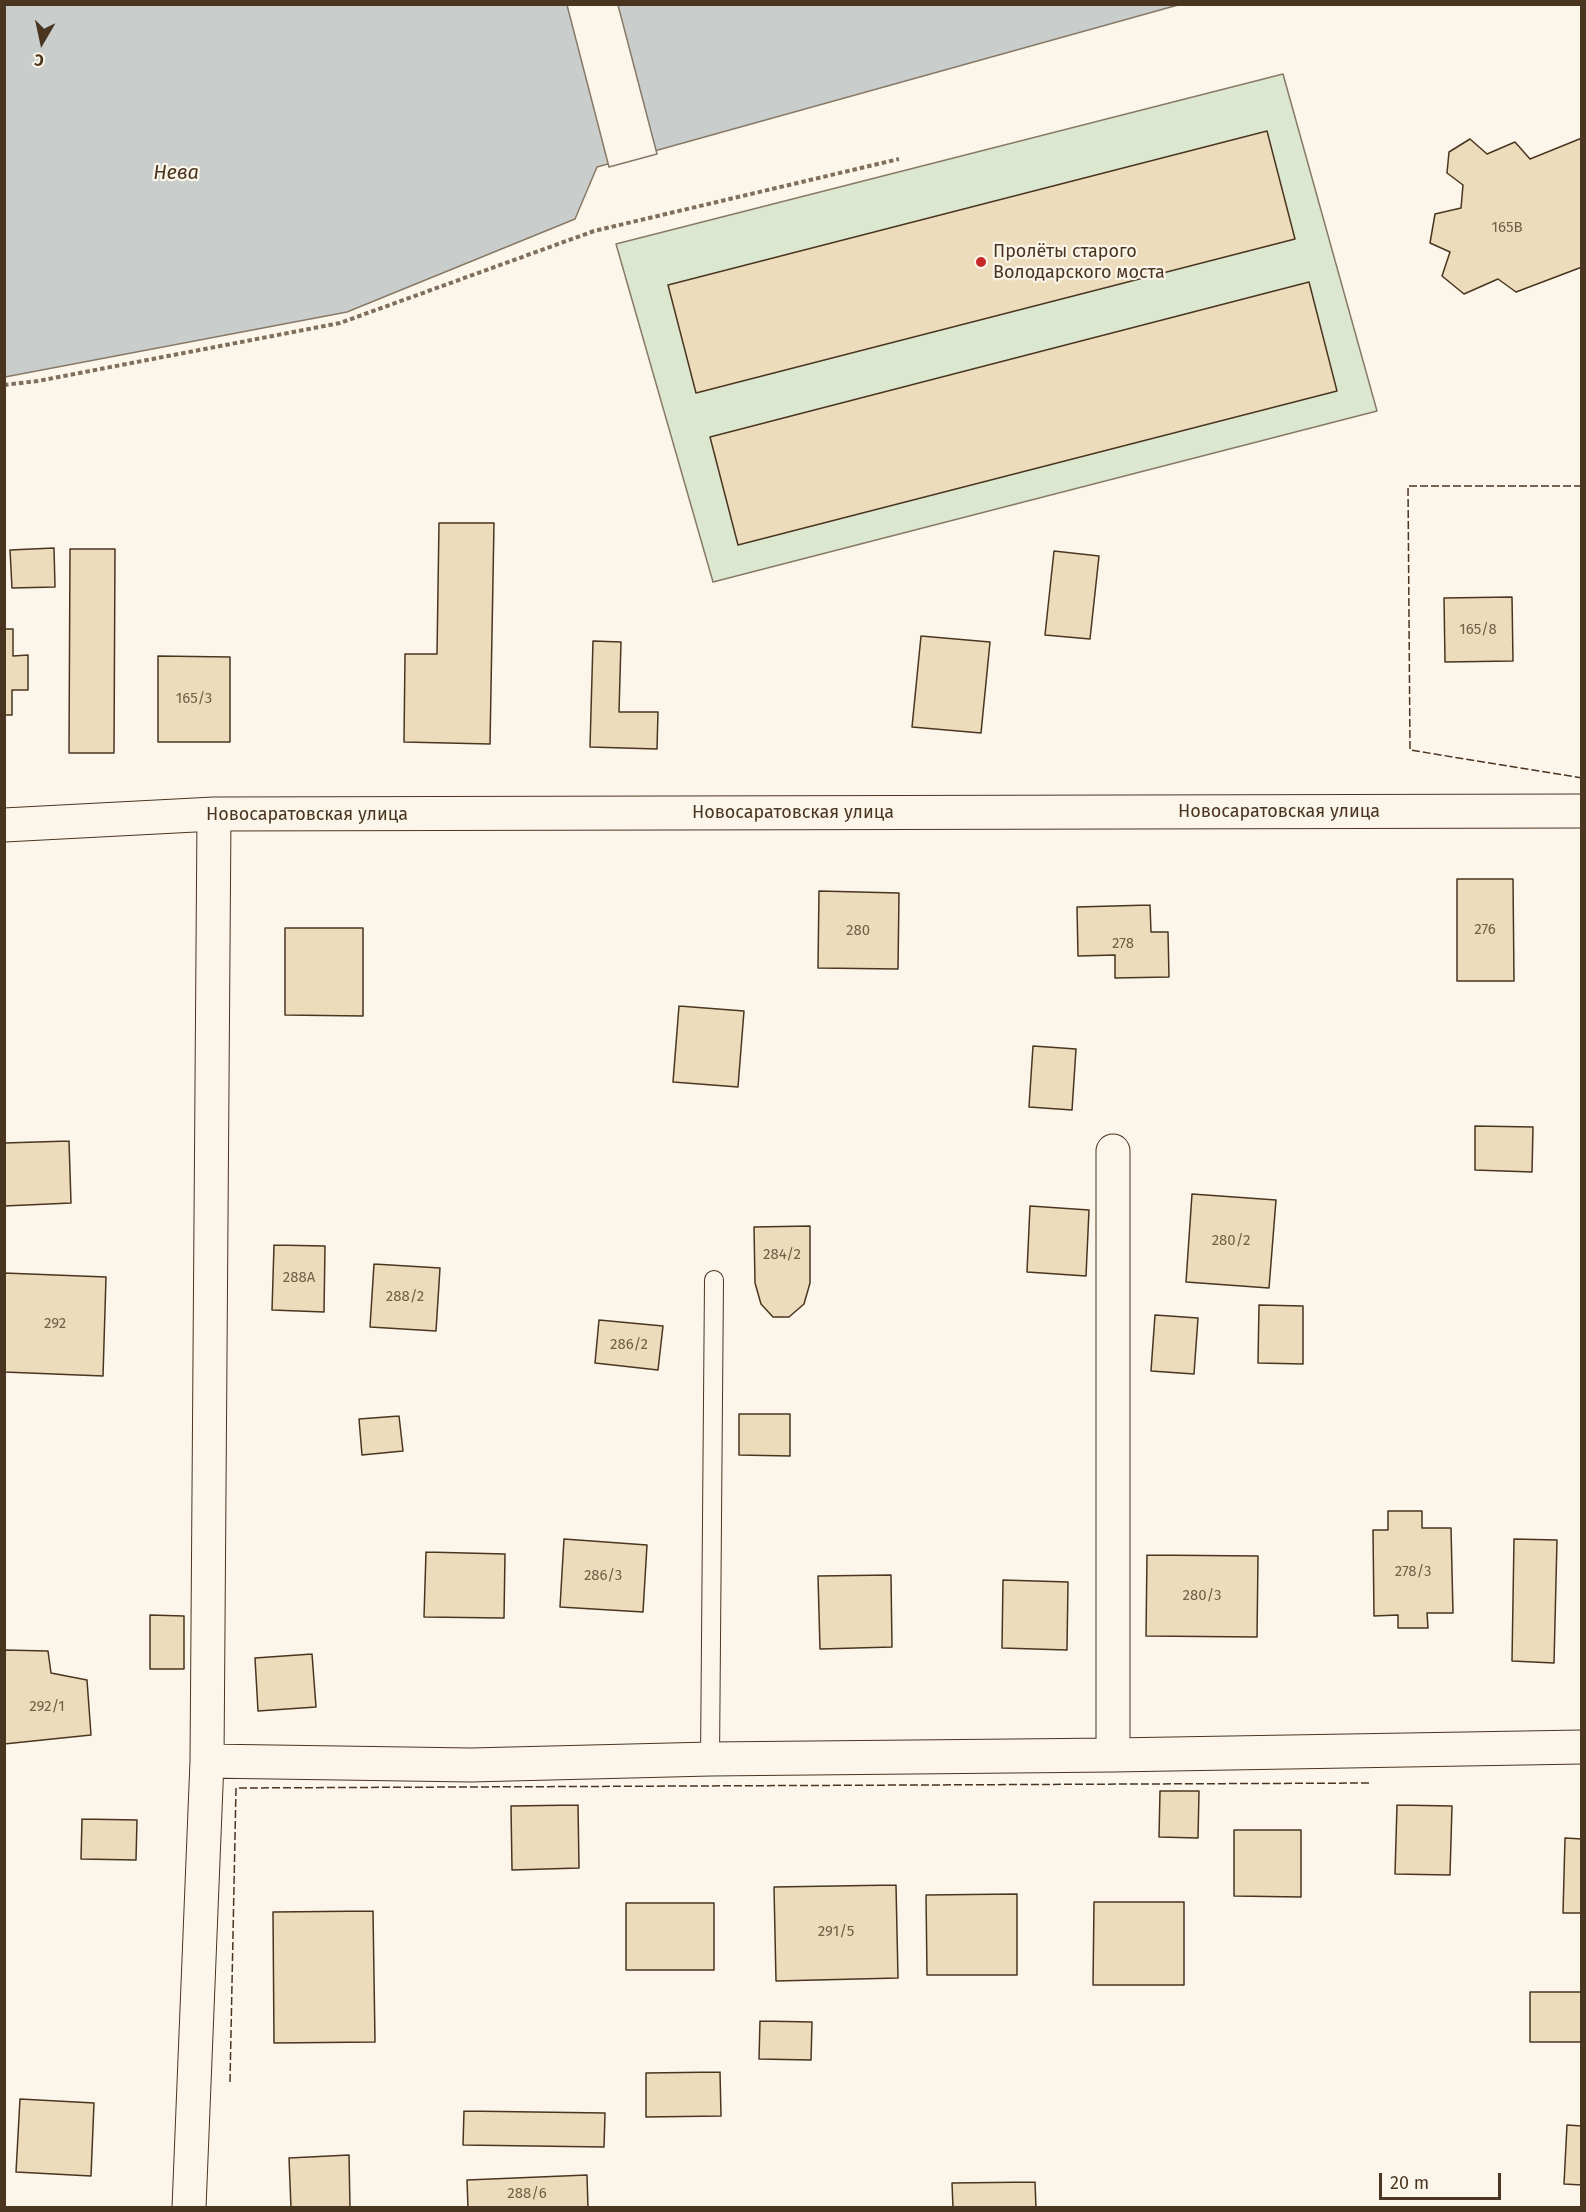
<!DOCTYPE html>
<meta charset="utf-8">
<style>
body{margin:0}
#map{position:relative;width:1586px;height:2212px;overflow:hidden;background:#fbf6e9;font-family:"Fira Sans",sans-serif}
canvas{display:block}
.frame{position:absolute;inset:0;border:6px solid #4a3520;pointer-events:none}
.north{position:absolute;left:12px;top:12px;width:60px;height:60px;-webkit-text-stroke:4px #fbf6e9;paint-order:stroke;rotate:189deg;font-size:16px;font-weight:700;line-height:24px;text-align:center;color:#4a3520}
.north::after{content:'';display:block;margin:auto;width:21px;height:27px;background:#4a3520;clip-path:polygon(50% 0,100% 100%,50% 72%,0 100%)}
.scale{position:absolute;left:1379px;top:2173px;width:122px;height:27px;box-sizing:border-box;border:3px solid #4a3520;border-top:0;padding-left:8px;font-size:18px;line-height:21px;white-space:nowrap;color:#4a3520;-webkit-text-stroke:4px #fbf6e9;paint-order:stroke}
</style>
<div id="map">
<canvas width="1586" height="2212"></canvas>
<div class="frame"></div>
<div class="north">С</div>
<div class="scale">20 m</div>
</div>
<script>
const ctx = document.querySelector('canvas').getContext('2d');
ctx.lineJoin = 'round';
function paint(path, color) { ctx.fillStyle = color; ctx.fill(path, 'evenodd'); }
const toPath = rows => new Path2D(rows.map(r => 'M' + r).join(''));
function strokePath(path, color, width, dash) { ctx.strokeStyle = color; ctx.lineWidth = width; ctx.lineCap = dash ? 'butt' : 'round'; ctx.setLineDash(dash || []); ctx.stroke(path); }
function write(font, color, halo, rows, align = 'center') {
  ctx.font = font + ' "Fira Sans",sans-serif'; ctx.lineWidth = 4.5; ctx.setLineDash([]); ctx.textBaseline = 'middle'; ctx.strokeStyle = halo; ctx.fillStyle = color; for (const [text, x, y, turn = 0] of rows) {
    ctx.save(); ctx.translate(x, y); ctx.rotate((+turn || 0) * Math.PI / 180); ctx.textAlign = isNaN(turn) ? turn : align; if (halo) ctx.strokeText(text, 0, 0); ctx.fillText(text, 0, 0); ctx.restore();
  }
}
const green = toPath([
 [1283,74,1377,411,713,582,616,244,1283,74]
]);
paint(green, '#dce7d0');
strokePath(green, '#887966', 1.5);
const water = toPath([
 [5,5,1178,5,597,167,575,219,347,312,5,377,5,5]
]);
paint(water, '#c9cecd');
strokePath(water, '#887966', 1.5);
const pier = toPath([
 [567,5,618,5,657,154,609,167,567,5]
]);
paint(pier, '#fbf6e9');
strokePath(pier, '#887966', 1.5);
const building = toPath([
 [1267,131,1295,239,696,393,668,285,1267,131],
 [1582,138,1582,267,1516,292,1498,279,1464,294,1442,276,1450,252,1430,243,1435,214,1461,208,1463,185,1447,173,1449,152,1470,139,1487,154,1515,142,1530,159,1582,138],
 [1309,282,1337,391,738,545,710,437,1309,282],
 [439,523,494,523,490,744,404,742,405,654,437,654,439,523],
 [54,548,55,587,12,588,10,550,54,548],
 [70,549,115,549,114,753,69,753,70,549],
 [1054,551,1099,556,1090,639,1045,635,1054,551],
 [1512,597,1513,661,1445,662,1444,598,1512,597],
 [4,629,13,629,13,656,28,655,28,690,12,690,12,715,4,715,4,629],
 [921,636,990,642,981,733,912,727,921,636],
 [593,641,621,642,619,712,658,712,657,749,590,747,593,641],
 [158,656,230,657,230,742,158,742,158,656],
 [1457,879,1513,879,1514,981,1457,981,1457,879],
 [819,891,899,893,898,969,818,968,819,891],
 [1150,905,1151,932,1168,932,1169,977,1115,978,1115,955,1078,956,1077,907,1150,905],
 [285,928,363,928,363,1016,285,1015,285,928],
 [679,1006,744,1011,738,1087,673,1082,679,1006],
 [1033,1046,1076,1049,1072,1110,1029,1107,1033,1046],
 [1475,1126,1533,1127,1532,1172,1475,1170,1475,1126],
 [69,1141,71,1203,4,1206,4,1143,69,1141],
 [1192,1194,1276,1200,1269,1288,1186,1282,1192,1194],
 [1030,1206,1089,1210,1086,1276,1027,1272,1030,1206],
 [810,1226,810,1283,804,1304,789,1317,773,1317,761,1304,755,1283,754,1227,810,1226],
 [274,1245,325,1246,324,1312,272,1310,274,1245],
 [374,1264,440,1268,436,1331,370,1327,374,1264],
 [4,1273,106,1277,103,1376,4,1372,4,1273],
 [1259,1305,1303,1306,1303,1364,1258,1363,1259,1305],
 [1155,1315,1198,1318,1194,1374,1151,1371,1155,1315],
 [599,1320,663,1326,658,1370,595,1363,599,1320],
 [739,1414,790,1414,790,1456,739,1455,739,1414],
 [399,1416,403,1451,362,1455,359,1419,399,1416],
 [1388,1511,1422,1511,1422,1528,1451,1528,1453,1613,1427,1613,1428,1628,1398,1628,1398,1615,1374,1616,1373,1530,1388,1530,1388,1511],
 [564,1539,647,1545,643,1612,560,1607,564,1539],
 [1514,1539,1557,1540,1554,1663,1512,1661,1514,1539],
 [426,1552,505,1554,504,1618,424,1617,426,1552],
 [1147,1555,1258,1556,1257,1637,1146,1636,1147,1555],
 [891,1575,892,1647,820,1649,818,1576,891,1575],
 [1003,1580,1068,1582,1067,1650,1002,1648,1003,1580],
 [150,1615,184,1616,184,1669,150,1669,150,1615],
 [4,1650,48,1651,51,1673,87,1680,91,1735,4,1744,4,1650],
 [312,1654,316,1707,258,1711,255,1658,312,1654],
 [1160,1791,1199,1791,1198,1838,1159,1837,1160,1791],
 [578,1805,579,1868,512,1870,511,1806,578,1805],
 [1397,1805,1452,1806,1450,1875,1395,1874,1397,1805],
 [82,1819,137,1820,136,1860,81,1859,82,1819],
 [1234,1830,1301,1830,1301,1897,1234,1896,1234,1830],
 [1565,1838,1582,1839,1582,1913,1563,1913,1565,1838],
 [896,1885,898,1978,776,1981,774,1887,896,1885],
 [1017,1894,1017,1975,927,1975,926,1895,1017,1894],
 [1094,1902,1184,1902,1184,1985,1093,1985,1094,1902],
 [626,1903,714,1903,714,1970,626,1970,626,1903],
 [373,1911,375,2042,274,2043,273,1912,373,1911],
 [1530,1992,1582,1992,1582,2042,1530,2042,1530,1992],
 [760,2021,812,2022,811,2060,759,2059,760,2021],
 [720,2072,721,2116,646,2117,646,2073,720,2072],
 [20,2099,94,2103,91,2176,16,2172,20,2099],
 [464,2111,605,2113,604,2147,463,2145,464,2111],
 [1567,2125,1582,2126,1582,2185,1564,2184,1567,2125],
 [349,2155,350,2208,291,2208,289,2158,349,2155],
 [587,2175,588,2208,468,2208,467,2180,587,2175],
 [1035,2182,1036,2208,953,2208,952,2183,1035,2182]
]);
paint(building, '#ecdcbc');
strokePath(building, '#4a3520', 1.5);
const service = toPath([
 [710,1759,714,1280]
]);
const minor = toPath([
 [4,825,214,814,1582,811],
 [1113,1755,1113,1151],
 [207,1761,471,1765,710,1759,1113,1755,1582,1747],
 [189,2208,207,1761,214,814]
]);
strokePath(service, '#4a3520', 20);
strokePath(minor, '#4a3520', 35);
strokePath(toPath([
 [4,385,38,381,340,323,594,231,899,159]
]), '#7f6f5c', 4, [4.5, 3]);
strokePath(service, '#fbf6e9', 18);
strokePath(minor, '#fbf6e9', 33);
strokePath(toPath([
 [1582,486,1408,486,1410,750,1582,778],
 [230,2082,236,1788,1369,1783]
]), '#4a3520', 1.5, [8, 3]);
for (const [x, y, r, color] of [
 [981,262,6,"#c62828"]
]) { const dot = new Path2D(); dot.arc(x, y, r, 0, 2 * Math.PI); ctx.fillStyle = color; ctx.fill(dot); strokePath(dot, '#fbf6e9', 2); }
write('15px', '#725f47', null, [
 ["165В",1507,228],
 ["165/8",1478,630],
 ["165/3",194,699],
 ["276",1485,930],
 ["280",858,931],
 ["278",1123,944],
 ["280/2",1231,1241],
 ["284/2",782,1255],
 ["288А",299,1278],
 ["288/2",405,1297],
 ["292",55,1324],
 ["286/2",629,1345],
 ["278/3",1413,1572],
 ["286/3",603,1576],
 ["280/3",1202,1596],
 ["292/1",47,1707],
 ["291/5",836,1932],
 ["288/6",527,2194]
]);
write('18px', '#4a3520', '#fbf6e9', [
 ["Пролёты старого",993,252],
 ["Володарского моста",993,273]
], 'left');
write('18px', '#4a3520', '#fbf6e9', [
 ["Новосаратовская улица",1279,812],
 ["Новосаратовская улица",793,813],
 ["Новосаратовская улица",307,815]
]);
write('italic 20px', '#4a3520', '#fbf6e9', [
 ["Нева",176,173]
]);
</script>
